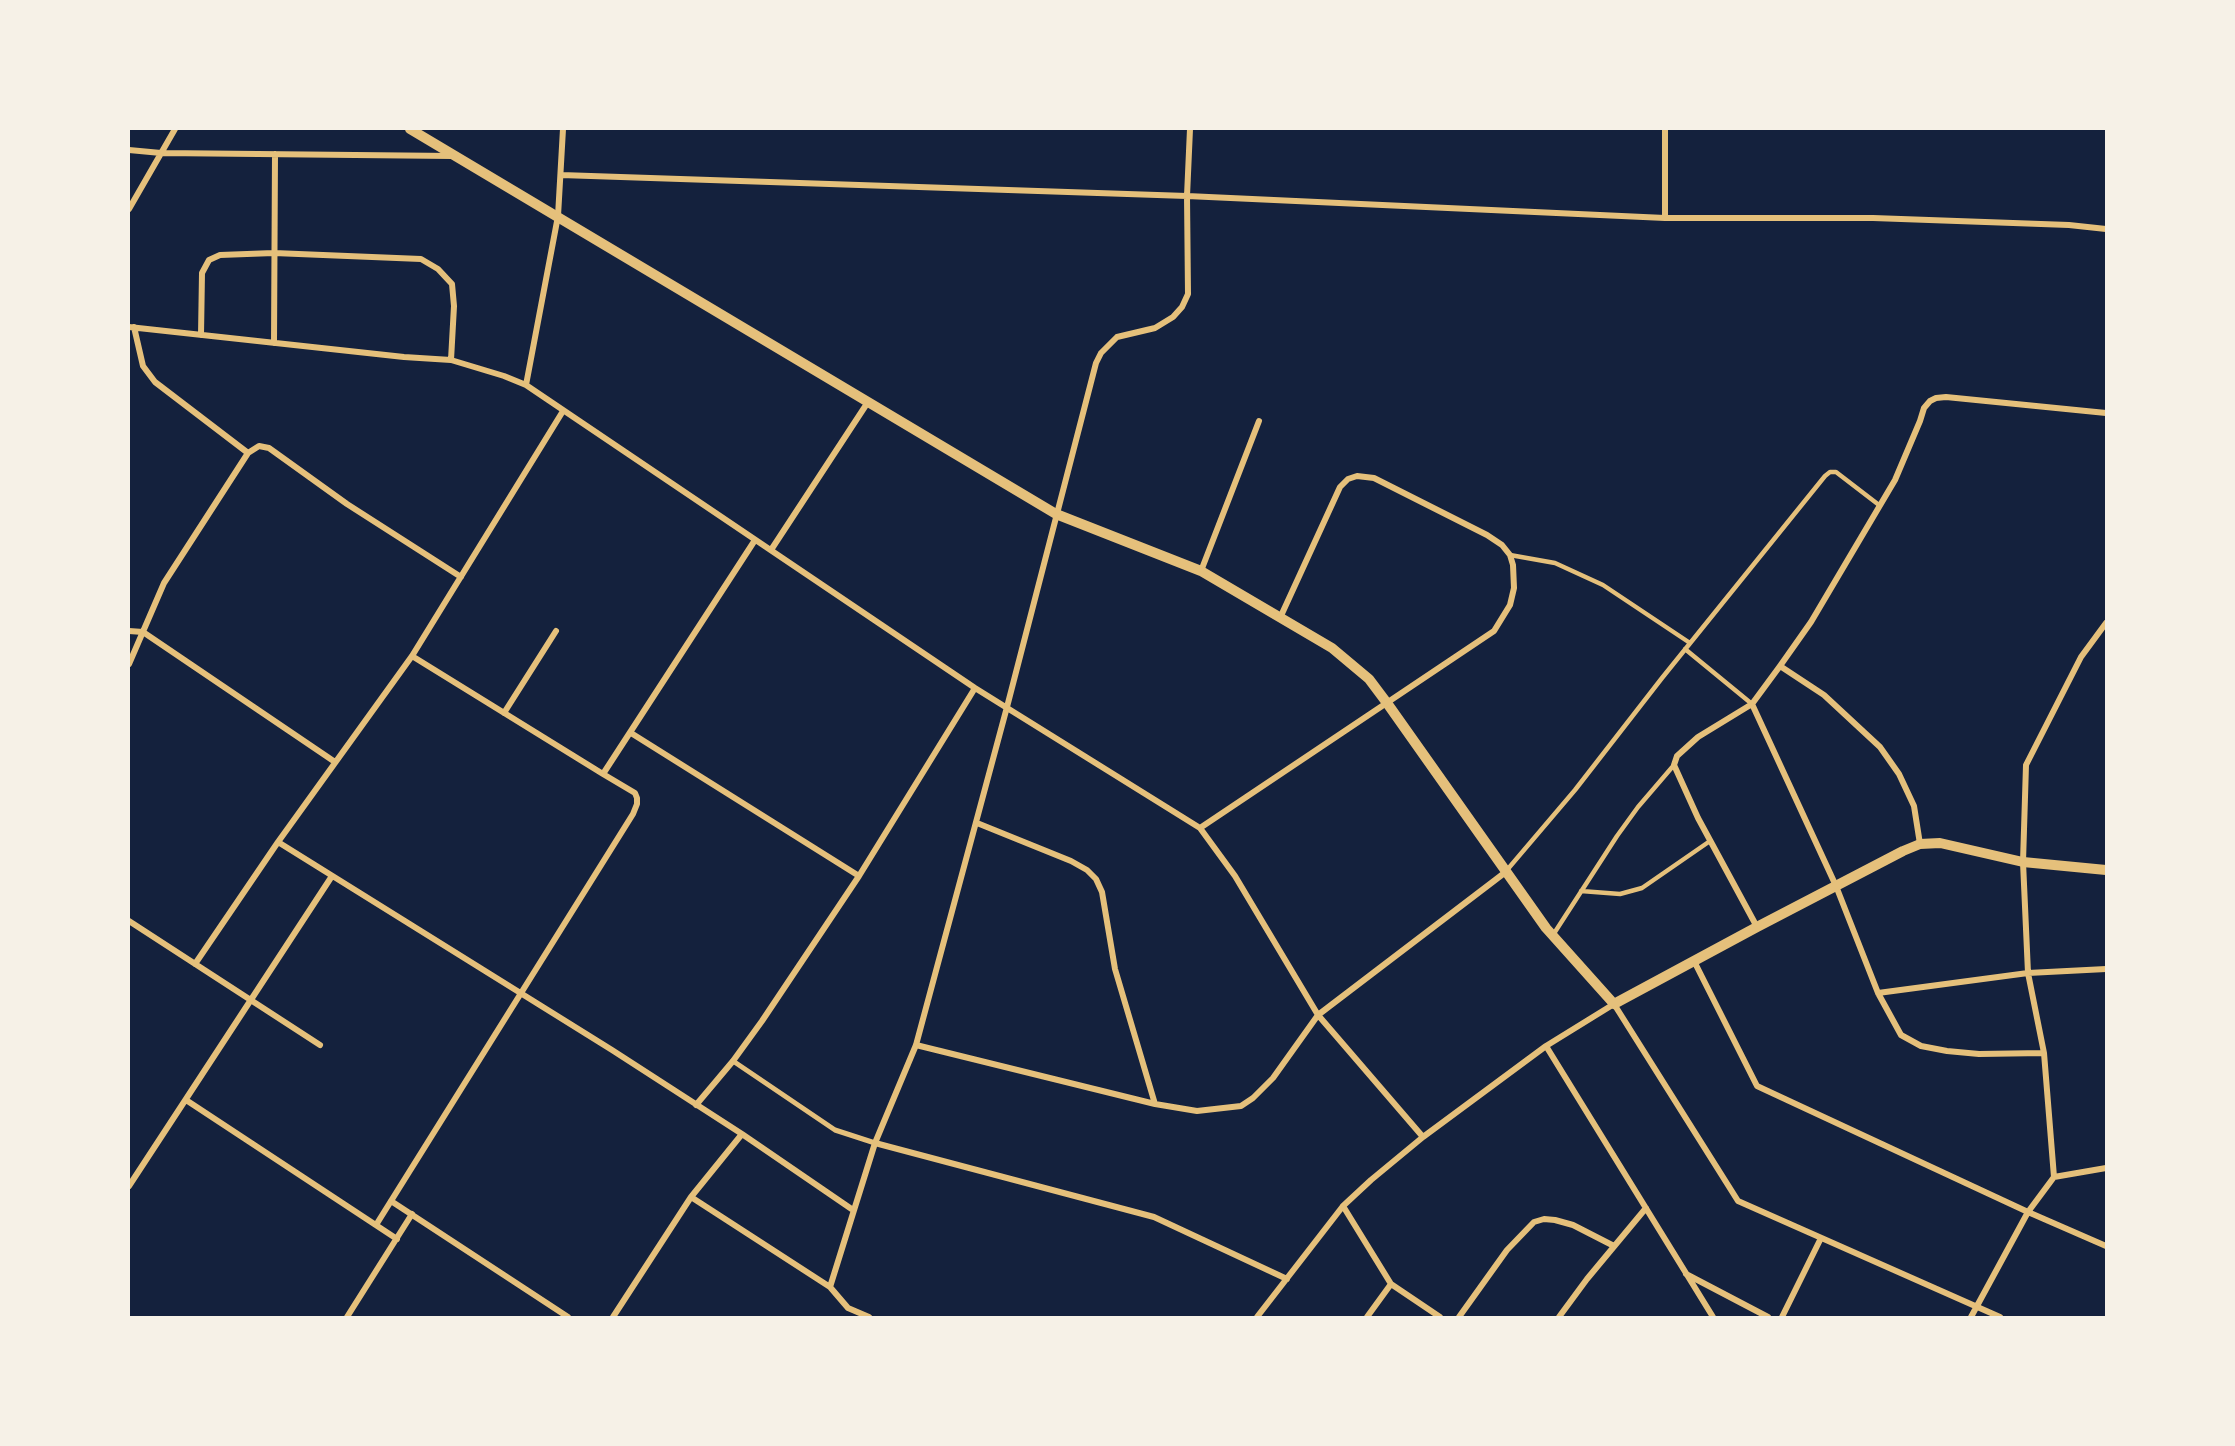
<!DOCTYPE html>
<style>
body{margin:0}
#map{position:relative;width:2235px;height:1446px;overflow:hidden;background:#14213d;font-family:Helvetica,sans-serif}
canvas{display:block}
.frame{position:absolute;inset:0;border:130px solid #f6f1e7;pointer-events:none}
</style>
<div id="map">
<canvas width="2235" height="1446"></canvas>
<div class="frame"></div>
</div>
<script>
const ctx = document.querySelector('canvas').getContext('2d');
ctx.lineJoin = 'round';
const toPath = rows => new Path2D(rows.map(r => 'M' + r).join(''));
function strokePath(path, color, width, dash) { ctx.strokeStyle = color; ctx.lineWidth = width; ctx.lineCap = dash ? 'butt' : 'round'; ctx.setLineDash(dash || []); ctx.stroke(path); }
strokePath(toPath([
 [1510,555,1555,563,1603,585,1690,643],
 [1685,649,1752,704],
 [1507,870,1575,790,1662,678,1825,476,1830,472,1836,472,1879,505],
 [1581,891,1620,894,1642,888,1710,841],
 [1553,935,1617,836,1638,807,1674,765]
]), '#e5c07b', 4.5);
strokePath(toPath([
 [733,1061,835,1130,875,1143]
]), '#e5c07b', 5);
strokePath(toPath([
 [129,150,161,153,452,156],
 [561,175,1187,196,1665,218,1873,218,2069,225,2106,229],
 [129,209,175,129],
 [1665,218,1665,129],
 [129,327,404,357,451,360,504,376,526,385,975,688,1200,828,1235,876,1318,1015,1423,1137],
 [134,327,143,366,155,382,248,453],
 [201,335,202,273,209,260,220,255,274,253,421,259,438,269,452,284,454,306,451,360],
 [274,343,275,154],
 [526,385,558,216,563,129],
 [771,550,868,402],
 [1201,571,1259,421],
 [129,631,143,632,335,762],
 [412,656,603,774,755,540],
 [129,664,164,583,248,453,259,446,269,448,347,504,461,577],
 [1780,666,1824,695,1880,747,1899,774,1914,806,1920,844],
 [1752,704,1836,886,1878,993,1901,1035,1921,1046,1947,1051,1979,1054,2044,1053],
 [504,713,556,631],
 [631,733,859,876],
 [977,823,1071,861,1087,870,1096,879,1102,892,1115,969,1155,1104],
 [1200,828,1494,631,1510,605,1514,588,1513,565,1510,555,1502,545,1487,535,1374,478,1357,476,1348,479,1340,487,1280,618],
 [278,842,612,1050,742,1134,853,1210],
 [129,921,320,1045],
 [1757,927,1698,818,1674,765,1677,756,1698,737,1752,704,1780,666,1811,622,1895,480,1920,421,1924,408,1930,401,1936,398,1946,397,2106,413],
 [1694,961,1757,1086,2028,1212,2106,1246],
 [195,964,278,842,412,656,563,411],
 [1878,993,2028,973,2106,969],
 [916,1045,1155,1104,1197,1111,1241,1106,1253,1098,1273,1078,1318,1015,1507,871],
 [1546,1046,1713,1317],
 [186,1100,397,1239],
 [696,1105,733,1061,762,1021,859,876,975,688],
 [875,1143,1154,1217,1287,1279],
 [2054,1177,2106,1168],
 [129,1186,332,876],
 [691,1197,830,1287,848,1308,869,1317],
 [391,1201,568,1317],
 [1343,1206,1391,1284,1440,1317],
 [376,1225,633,814,637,804,637,798,635,793,603,774],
 [1686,1274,1768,1317],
 [830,1287,875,1143,916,1045,1007,707,1096,363,1101,353,1117,337,1155,328,1173,317,1182,307,1188,294,1187,196,1190,129],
 [347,1317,412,1214],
 [613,1317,691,1197,742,1134],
 [1257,1317,1343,1206,1371,1180,1423,1137,1546,1046,1614,1004,1738,1201,2000,1317],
 [1367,1317,1391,1284],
 [1459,1317,1507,1250,1534,1222,1544,1219,1555,1220,1573,1225,1614,1246],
 [1559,1317,1587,1279,1646,1208],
 [1782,1317,1821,1238],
 [1971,1317,2028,1212,2054,1177,2044,1053,2028,973,2023,862,2026,765,2081,657,2106,623]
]), '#e5c07b', 6);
strokePath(toPath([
 [410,129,1056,514,1201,571,1332,648,1369,679,1387,703,1546,928,1614,1004,1757,927,1903,851,1920,844,1940,843,2023,862,2106,870]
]), '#e5c07b', 10);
</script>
